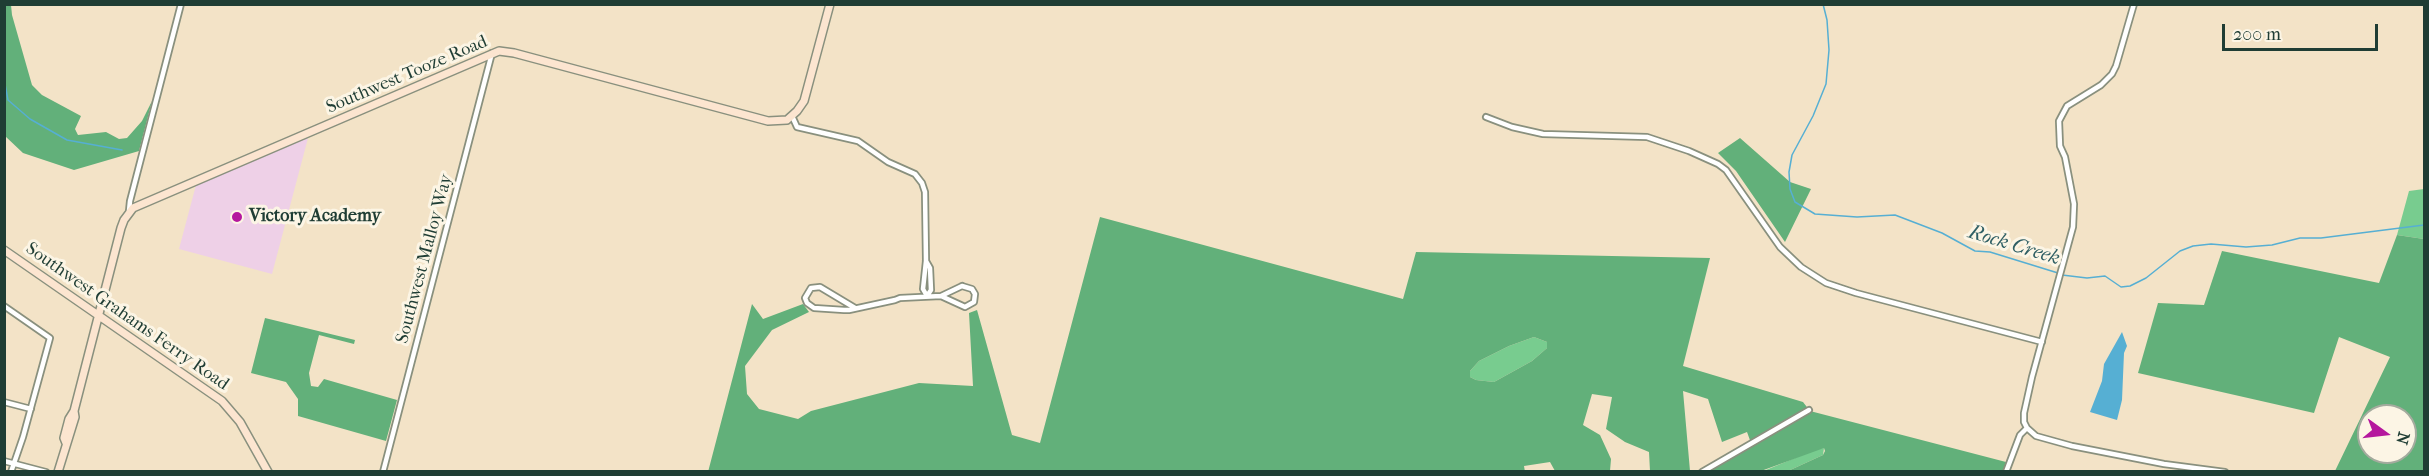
<!DOCTYPE html>
<style>
body{margin:0}
#map{position:relative;width:2429px;height:476px;overflow:hidden;background:#f3e3c7;font-family:"IM FELL French Canon",serif}
canvas{display:block}
.frame{position:absolute;inset:0;border:6px solid #1f3d34;pointer-events:none}
.north{position:absolute;left:2357px;top:404px;width:60px;height:60px;box-sizing:border-box;background:#fcf5e5;border:2px solid #a4ab9e;border-radius:50%;rotate:105deg;font-size:16px;font-weight:700;line-height:24px;text-align:center;color:#1f3d34}
.north::after{content:'';display:block;margin:auto;width:21px;height:27px;background:#b5179e;clip-path:polygon(50% 0,100% 100%,50% 72%,0 100%)}
.scale{position:absolute;left:2222px;top:24px;width:156px;height:27px;box-sizing:border-box;border:3px solid #1f3d34;border-top:0;padding-left:8px;font-size:18px;line-height:21px;white-space:nowrap;color:#1f3d34;-webkit-text-stroke:4px #fcf5e5;paint-order:stroke}
</style>
<div id="map">
<canvas width="2429" height="476"></canvas>
<div class="frame"></div>
<div class="north">N</div>
<div class="scale">200 m</div>
</div>
<script>
const ctx = document.querySelector('canvas').getContext('2d');
ctx.lineJoin = 'round';
function paint(path, color) { ctx.fillStyle = color; ctx.fill(path, 'evenodd'); }
const toPath = rows => new Path2D(rows.map(r => 'M' + r).join(''));
function strokePath(path, color, width, dash) { ctx.strokeStyle = color; ctx.lineWidth = width; ctx.lineCap = dash ? 'butt' : 'round'; ctx.setLineDash(dash || []); ctx.stroke(path); }
function write(font, color, halo, rows, align = 'center') {
  ctx.font = font + ' "IM FELL French Canon",serif'; ctx.lineWidth = 6; ctx.setLineDash([]); ctx.textBaseline = 'middle'; ctx.strokeStyle = halo; ctx.fillStyle = color; for (const [text, x, y, turn = 0] of rows) {
    ctx.save(); ctx.translate(x, y); ctx.rotate((+turn || 0) * Math.PI / 180); ctx.textAlign = isNaN(turn) ? turn : align; if (halo) ctx.strokeText(text, 0, 0); ctx.fillText(text, 0, 0); ctx.restore();
  }
}
paint(toPath([
 [308,138,272,274,179,249,196,185]
]), '#eed0e7');
paint(toPath([
 [2424,189,2424,239,2397,235,2409,191],
 [1534,337,1547,342,1547,348,1532,361,1494,382,1476,380,1470,377,1470,371,1479,361,1509,346],
 [1824,448,1823,455,1788,471,1761,472,1817,449]
]), '#78cc8f');
paint(toPath([
 [5,5,11,5,12,15,32,85,42,95,81,116,75,129,78,135,106,132,119,139,127,138,142,121,152,101,139,151,74,170,23,153,5,136],
 [1740,138,1790,182,1811,189,1785,242,1736,171,1718,153],
 [1100,217,1403,299,1416,252,1710,258,1683,366,1803,402,1810,411,2006,462,2004,472,1788,471,1823,455,1825,451,1824,448,1761,471,1704,471,1751,443,1747,432,1722,442,1708,399,1683,391,1690,471,1650,471,1649,452,1625,442,1606,429,1612,397,1592,394,1583,425,1600,435,1611,459,1610,471,1555,471,1550,462,1524,466,1525,472,708,472,752,304,763,319,803,304,809,312,772,330,745,366,747,394,759,409,798,419,811,411,919,383,973,386,969,313,977,310,1012,435,1040,443],
 [1534,337,1547,342,1547,348,1532,361,1494,382,1476,380,1470,377,1470,371,1479,361,1509,346],
 [2397,235,2424,239,2424,471,2335,471,2390,357,2339,337,2314,413,2138,373,2158,303,2204,305,2222,251,2379,283],
 [2369,416,2405,416,2405,452,2369,452],
 [265,318,355,340,354,344,319,335,309,373,311,386,318,387,324,379,397,400,386,441,298,416,298,399,286,382,251,373]
]), '#62b07a');
paint(toPath([
 [2122,332,2127,346,2124,353,2122,400,2117,420,2090,412,2102,381,2104,364]
]), '#56afd3');
strokePath(toPath([
 [1823,4,1827,20,1829,50,1826,84,1813,116,1792,155,1789,172,1790,189,1795,202,1815,214,1857,217,1895,215,1942,233,1975,251,1990,252,2058,273],
 [4,79,8,100,30,119,67,140,122,150],
 [2062,275,2087,278,2105,276,2121,287,2130,286,2146,278,2180,251,2193,246,2211,244,2246,247,2272,245,2300,238,2321,238,2424,225]
]), '#56afd3', 1.5);
const minor = toPath([
 [2134,4,2116,66,2112,74,2101,85,2067,106,2059,121,2060,146,2065,157,2074,204,2073,227,2032,377,2024,413,2024,422,2027,428,2036,436,2072,446,2164,464,2225,472],
 [792,116,797,127,858,141,888,162,915,174,922,183,925,192,926,261,923,289,927,296],
 [1486,117,1512,127,1543,134,1647,137,1689,151,1718,164,1726,170,1780,247,1801,267,1826,283,1856,293,2042,342],
 [129,211,130,201,181,4],
 [926,261,930,268,931,290,927,296],
 [962,286,972,289,975,294,974,302,965,307,941,296,962,286],
 [4,306,50,338,23,437,11,472],
 [855,308,820,287,811,288,805,298,807,303,814,308,844,310,849,310,895,300,900,298,941,296],
 [4,402,31,409],
 [4,461,46,472],
 [383,472,492,53],
 [1702,472,1809,410],
 [2006,472,2020,435,2027,428]
]);
const secondary = toPath([
 [4,250,222,401,240,422,268,472],
 [66,443,64,438,69,419,74,411],
 [58,472,75,417,74,411,121,228,124,220,133,208,499,51,514,53,768,121,787,120,797,111,804,101,830,4]
]);
strokePath(minor, '#89907e', 8);
strokePath(secondary, '#89907e', 10);
strokePath(minor, '#fff', 4.5);
strokePath(secondary, '#fce5d0', 7);
for (const [x, y, r, color] of [
 [237,217,6,"#b5179e"]
]) { const dot = new Path2D(); dot.arc(x, y, r, 0, 2 * Math.PI); ctx.fillStyle = color; ctx.fill(dot); strokePath(dot, '#fcf5e5', 2); }
write('18px', '#1f3d34', '#fcf5e5', [
 ["Southwest Tooze Road",407,75,-23],
 ["Southwest Malloy Way",425,259,-75],
 ["Southwest Grahams Ferry Road",127,317,35]
]);
write('bold 18px', '#1f3d34', '#fcf5e5', [
 ["Victory Academy",249,217]
], 'left');
write('italic 20px', '#305f64', '#fcf5e5', [
 ["Rock Creek",2014,246,17]
]);
</script>
